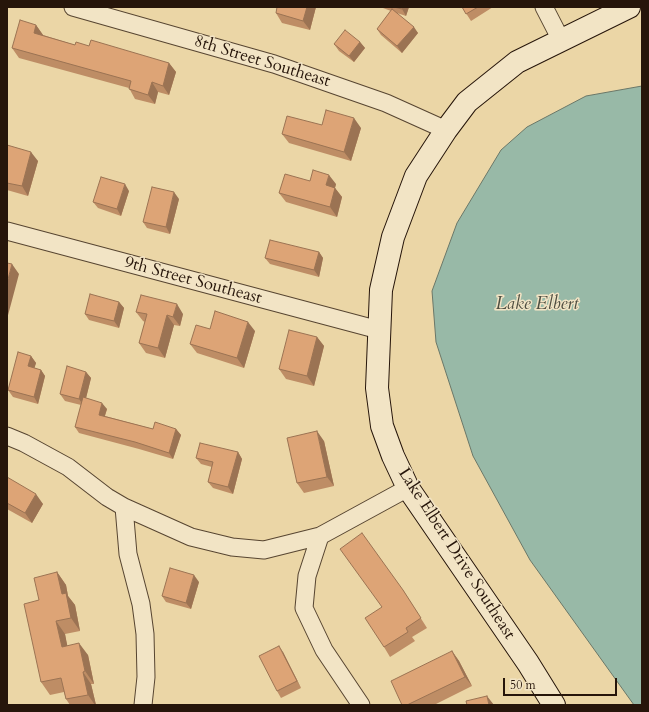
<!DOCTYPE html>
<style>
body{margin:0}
#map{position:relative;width:649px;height:712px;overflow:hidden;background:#ebd6a6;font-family:Cardo,serif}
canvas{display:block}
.frame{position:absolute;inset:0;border:8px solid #26150a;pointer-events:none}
.scale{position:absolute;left:503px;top:678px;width:114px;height:18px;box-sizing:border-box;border:2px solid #26150a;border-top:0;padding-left:5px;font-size:12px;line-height:14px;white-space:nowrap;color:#26150a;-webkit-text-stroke:3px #f2e4c5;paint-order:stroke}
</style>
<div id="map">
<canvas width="649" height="712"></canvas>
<div class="frame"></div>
<div class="scale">50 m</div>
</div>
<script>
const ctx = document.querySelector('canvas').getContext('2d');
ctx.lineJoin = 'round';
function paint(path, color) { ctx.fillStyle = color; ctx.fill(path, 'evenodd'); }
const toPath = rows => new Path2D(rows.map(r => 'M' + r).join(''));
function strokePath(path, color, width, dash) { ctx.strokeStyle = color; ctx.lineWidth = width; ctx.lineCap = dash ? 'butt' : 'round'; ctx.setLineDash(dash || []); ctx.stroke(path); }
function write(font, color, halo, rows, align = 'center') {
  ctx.font = font + ' Cardo,serif'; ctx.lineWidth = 3; ctx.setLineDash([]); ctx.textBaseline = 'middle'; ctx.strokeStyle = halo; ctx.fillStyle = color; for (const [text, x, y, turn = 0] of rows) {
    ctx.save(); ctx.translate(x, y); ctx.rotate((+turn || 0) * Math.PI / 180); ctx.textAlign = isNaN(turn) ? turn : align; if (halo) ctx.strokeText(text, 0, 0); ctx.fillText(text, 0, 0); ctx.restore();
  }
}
const water = toPath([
 [642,86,642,705,634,705,530,560,473,456,436,342,432,291,457,223,501,150,527,127,586,96,642,86]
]);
paint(water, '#98b9a7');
strokePath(water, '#6a7768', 1);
const street = toPath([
 [73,7,274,64,386,103,446,130],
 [544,7,561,40],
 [7,231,379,330],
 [7,436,24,443,68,467,107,497,124,507,128,554,141,604,145,634,146,677,143,705],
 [124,507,191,537,232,547,264,550,320,536,408,488],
 [320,536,307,576,304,608,324,650,361,705]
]);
const secondary = toPath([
 [554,705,528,663,408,488,393,456,382,426,377,388,381,290,393,237,416,176,446,130,467,102,517,62,629,7]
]);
strokePath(street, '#574531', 19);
strokePath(secondary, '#26150a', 24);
strokePath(street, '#f2e4c5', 17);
strokePath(secondary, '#f2e4c5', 22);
paint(toPath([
 [316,7,310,30,282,23,276,13],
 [382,7,409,7,406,16,397,13,418,33,402,53,381,35,377,29,391,11,383,8],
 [462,7,493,7,471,21],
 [36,25,43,35,75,45,89,46,169,63,176,72,169,95,158,92,155,104,135,99,129,88,19,58,12,48],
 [360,42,365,48,354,62,339,51,334,44],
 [322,125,361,128,351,161,289,143,282,134],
 [7,145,38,161,28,196,7,190],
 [310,181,336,184,335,188,342,197,337,217,286,202,279,193],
 [129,191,121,216,98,208,93,202],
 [179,199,170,234,147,228,143,222],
 [319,252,323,258,319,277,270,264,265,258],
 [119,302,124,308,119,328,89,320,85,314],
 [136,312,183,314,180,326,174,325,165,358,146,353,139,343,145,322,143,321],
 [210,329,255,331,244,368,197,353,190,344],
 [317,337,324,346,314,386,286,379,279,369],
 [31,356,36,363,34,368,41,370,45,376,38,404,13,397,8,390],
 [86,372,91,378,86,398,107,409,105,416,153,429,176,429,181,435,173,459,139,449,79,433,75,427,81,405,65,401,60,394],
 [324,441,334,486,304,493,297,483],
 [238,452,242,459,233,494,213,488,208,482,212,467,201,464,196,458],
 [7,477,43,504,32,523,7,509],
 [57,572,66,585,68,596,75,605,80,631,65,634,67,646,88,655,94,684,91,684,96,705,70,705,66,699,64,692,50,695,41,682],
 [199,582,191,609,166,602,162,596],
 [403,590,427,628,412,637,415,641,390,657,384,647,382,608],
 [452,651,459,661,472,686,434,705,402,705],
 [283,652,301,688,281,698,277,691]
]), '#be8d65');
paint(toPath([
 [307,7,316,7,310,30,303,21],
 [402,7,409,7,406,16,402,9],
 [36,25,43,35,41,42,34,33],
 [414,27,418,33,402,53,397,46],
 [360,42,365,48,354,62,349,56],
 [169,63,176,72,169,95,163,86],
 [152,82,158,92,155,104,148,95],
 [354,118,361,128,351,161,344,152],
 [31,152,38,161,28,196,22,186],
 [329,175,336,184,333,195,326,185],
 [125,184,129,191,121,216,117,209],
 [335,188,342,197,337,217,330,207],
 [174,192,179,199,170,234,166,227],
 [319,252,323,258,319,277,314,270],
 [12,264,19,274,7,319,7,283],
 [119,302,124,308,119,328,114,321],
 [177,304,183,314,180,326,173,317],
 [167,315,174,325,165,358,158,348],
 [248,322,255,331,244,368,237,358],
 [317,337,324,346,314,386,307,376],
 [31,356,36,363,33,373,28,366],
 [41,370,45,376,38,404,34,397],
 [86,372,91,378,84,406,79,399],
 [102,403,107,409,103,421,99,415],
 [176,429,181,435,173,459,169,453],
 [317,431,324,441,334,486,327,477],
 [238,452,242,459,233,494,228,487],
 [36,494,43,504,32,523,25,513],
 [57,572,66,585,68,596,75,605,80,631,71,618,62,594],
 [194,575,199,582,191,609,186,603],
 [56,621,65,634,70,659,62,647],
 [79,643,88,655,94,684,85,671],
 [279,646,283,652,301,688,297,681],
 [452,651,459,661,472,686,465,677],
 [83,672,91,684,96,705,95,705,88,695],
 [487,696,494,705,489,705]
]), '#9b7353');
const building = toPath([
 [277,7,307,7,303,21,276,13,277,7],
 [394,7,402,7,402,9,394,7],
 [462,7,478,7,466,14,462,7],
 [392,9,414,27,397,46,377,29,392,9],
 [20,20,36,25,34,33,75,45,76,42,89,46,91,40,169,63,163,86,152,82,148,95,129,89,131,81,12,48,20,20],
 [345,30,360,42,349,56,334,44,345,30],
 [326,110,354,118,344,152,282,134,287,116,322,125,326,110],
 [7,145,31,152,22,186,7,183,7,145],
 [313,170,329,175,326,185,335,188,330,207,279,193,285,174,310,181,313,170],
 [101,177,125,184,117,209,93,202,101,177],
 [152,187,174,192,166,227,143,222,152,187],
 [270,240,319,252,314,270,265,258,270,240],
 [7,263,12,264,7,283,7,263],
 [90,294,119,302,114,321,85,314,90,294],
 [141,295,177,304,173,317,167,315,158,348,139,343,147,314,136,312,141,295],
 [215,311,248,322,237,358,190,344,196,325,210,329,215,311],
 [289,330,317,337,307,376,279,369,289,330],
 [18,352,31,356,28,366,41,370,34,397,8,390,18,352],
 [67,366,86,372,79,399,60,394,67,366],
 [83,397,102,403,99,415,153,429,155,422,176,429,169,453,135,442,75,427,83,397],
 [317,431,327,477,297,483,287,438,317,431],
 [200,443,238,452,228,487,208,482,213,462,196,458,200,443],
 [7,477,36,494,25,513,7,503,7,477],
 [362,533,403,590,421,618,406,628,408,632,384,647,365,618,382,607,340,549,362,533],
 [170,568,194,575,186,603,162,596,170,568],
 [57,572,62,594,66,593,71,618,56,621,62,647,79,643,85,671,83,672,88,695,66,699,61,678,41,682,24,604,39,600,34,578,57,572],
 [279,646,297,681,277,691,259,656,279,646],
 [452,651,465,677,407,705,402,705,391,681,452,651],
 [487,696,489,705,467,705,466,701,487,696]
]);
paint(building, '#dda476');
strokePath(building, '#9b7353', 1);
write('17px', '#26150a', '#f2e4c5', [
 ["8th Street Southeast",262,62,17],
 ["9th Street Southeast",193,281,15],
 ["Lake Elbert Drive Southeast",456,554,57]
]);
write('italic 18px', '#4e4e41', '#f2e4c5', [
 ["Lake Elbert",537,305]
]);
</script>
